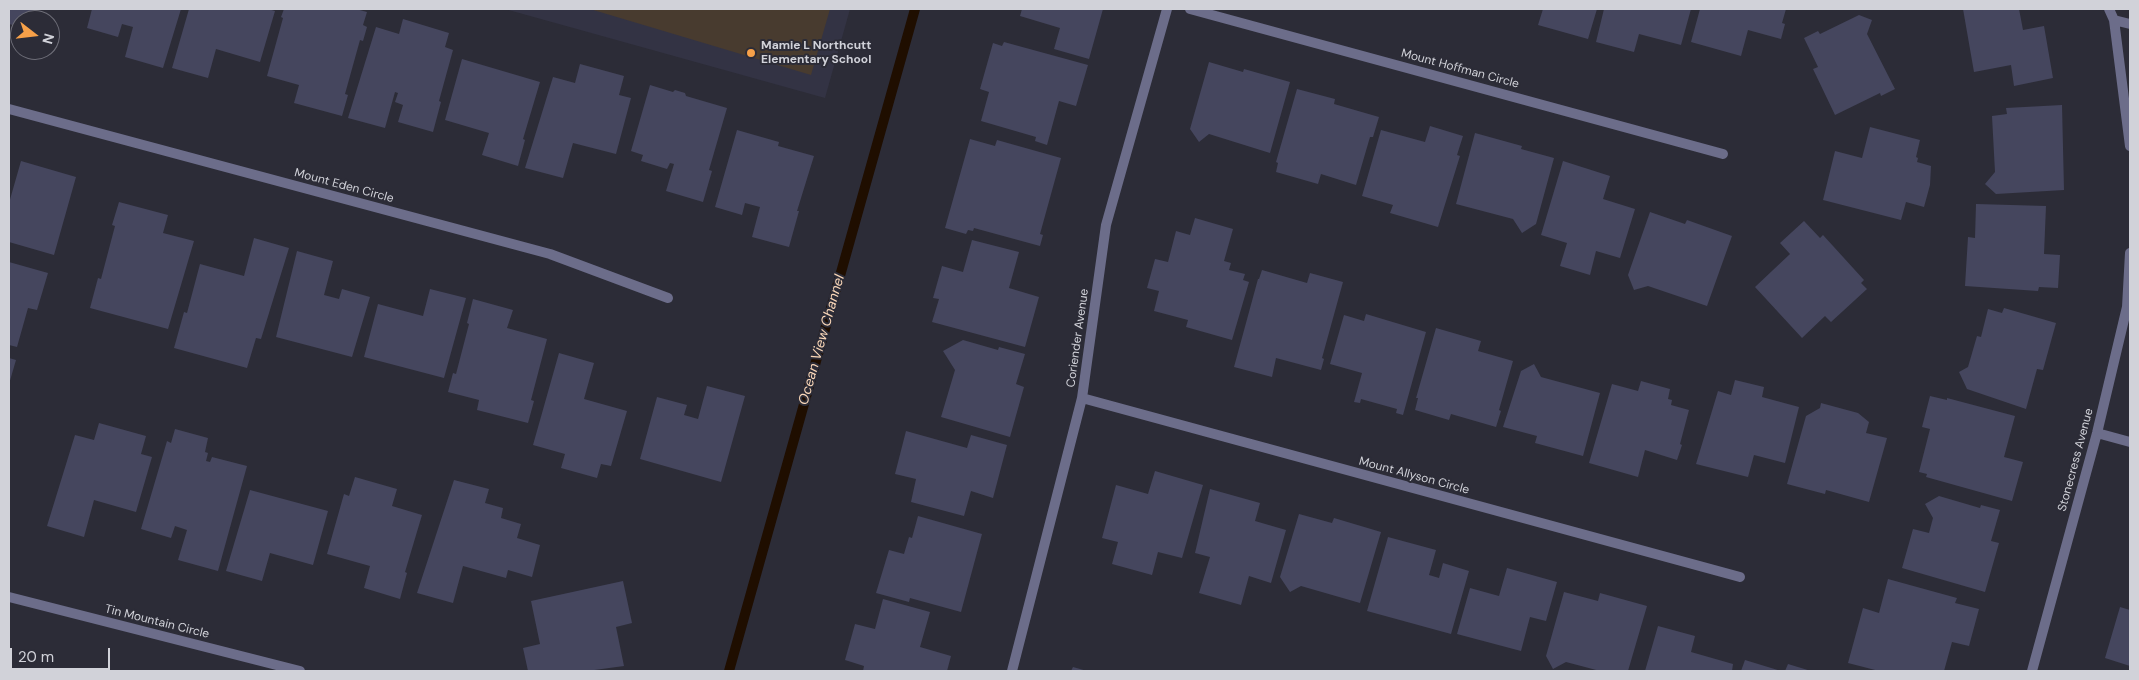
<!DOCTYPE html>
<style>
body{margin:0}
#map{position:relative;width:2139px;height:680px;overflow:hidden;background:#2c2c37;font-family:"DM Sans",sans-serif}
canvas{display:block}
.frame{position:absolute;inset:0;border:10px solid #d1d2d9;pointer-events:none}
.north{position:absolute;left:10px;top:10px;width:50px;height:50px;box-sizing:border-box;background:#2c2c37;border:1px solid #6e6e78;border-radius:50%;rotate:106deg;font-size:14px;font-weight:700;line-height:20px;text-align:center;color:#d1d2d9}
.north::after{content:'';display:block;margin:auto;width:18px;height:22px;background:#f7a149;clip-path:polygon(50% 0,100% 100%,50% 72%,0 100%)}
.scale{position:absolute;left:10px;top:648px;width:100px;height:22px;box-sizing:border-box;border:2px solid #d1d2d9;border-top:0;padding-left:6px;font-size:15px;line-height:18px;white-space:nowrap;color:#d1d2d9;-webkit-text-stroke:4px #2c2c37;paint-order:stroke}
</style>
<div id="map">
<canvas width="2139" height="680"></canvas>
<div class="frame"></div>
<div class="north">N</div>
<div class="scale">20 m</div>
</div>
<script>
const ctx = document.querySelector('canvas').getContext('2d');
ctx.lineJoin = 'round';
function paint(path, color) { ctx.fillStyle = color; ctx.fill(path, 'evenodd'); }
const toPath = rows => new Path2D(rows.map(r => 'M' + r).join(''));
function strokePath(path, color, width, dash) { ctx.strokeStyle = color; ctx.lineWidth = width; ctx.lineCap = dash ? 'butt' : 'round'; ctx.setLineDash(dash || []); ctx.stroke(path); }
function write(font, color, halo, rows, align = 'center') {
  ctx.font = font + ' "DM Sans",sans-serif'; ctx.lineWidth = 4; ctx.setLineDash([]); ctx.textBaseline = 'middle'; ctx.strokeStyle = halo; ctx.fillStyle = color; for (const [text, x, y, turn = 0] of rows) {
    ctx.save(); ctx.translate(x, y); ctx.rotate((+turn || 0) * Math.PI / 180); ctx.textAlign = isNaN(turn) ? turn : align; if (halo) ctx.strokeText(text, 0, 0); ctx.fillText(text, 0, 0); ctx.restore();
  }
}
paint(toPath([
 [505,9,850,9,825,98]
]), '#334');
paint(toPath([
 [590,9,830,9,811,75]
]), '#483b2f');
strokePath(toPath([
 [729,671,915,9]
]), '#1f0e00', 10);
paint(toPath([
 [9,9,37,9,34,20,20,20,20,27,9,24],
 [92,9,181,9,163,68,125,57,133,27,122,24,118,37,87,28],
 [189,9,268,9,275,11,260,62,216,49,208,78,172,68],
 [284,9,356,9,367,12,363,25,367,27,363,41,360,40,345,94,348,95,342,116,294,103,299,85,267,76,283,18,281,17],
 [1022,9,1103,9,1089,59,1054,49,1060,28,1020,16],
 [1543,9,1597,9,1588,39,1538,25],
 [1604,9,1691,9,1681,45,1639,34,1634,52,1596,42],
 [1700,9,1786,9,1782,23,1785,24,1781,39,1748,30,1741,56,1691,42],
 [1963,9,2019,9,2023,30,2044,26,2053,78,2014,86,2011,65,1974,72],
 [1859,15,1872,20,1867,34,1895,89,1881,96,1880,93,1835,115,1813,69,1818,67,1804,38,1818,31,1820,34],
 [403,19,449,33,445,47,453,50,439,101,441,102,433,132,398,122,403,105,395,102,398,93,395,92,385,128,348,118,376,27,399,34],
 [1004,42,1088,65,1076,106,1059,101,1047,145,1035,141,1036,137,981,121,989,92,980,89,993,43,1002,46],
 [462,59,540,82,523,139,525,140,518,166,482,155,489,133,445,120],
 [1209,62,1243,72,1244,69,1290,82,1270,153,1209,134,1199,142,1190,129],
 [580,64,624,76,619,95,631,98,616,154,573,143,563,178,525,168,553,77,575,83],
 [650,85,673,92,675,90,685,93,686,96,727,108,709,170,712,171,703,202,666,191,674,164,670,163,667,169,641,161,643,155,631,151],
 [1297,89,1335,99,1334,104,1379,117,1373,137,1370,137,1356,185,1321,174,1318,184,1276,172,1278,163,1276,162],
 [2062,105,2064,190,1996,194,1985,184,1995,172,1992,116,2007,114,2006,108],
 [1430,126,1463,136,1457,155,1460,156,1438,227,1390,213,1393,205,1362,196,1381,130,1425,142],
 [1870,127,1920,140,1916,157,1918,158,1917,162,1931,166,1930,185,1924,207,1906,202,1901,220,1823,200,1835,151,1862,158],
 [737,130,779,142,778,146,814,156,797,211,799,211,789,247,752,237,760,207,745,203,742,215,715,207],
 [1475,133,1522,146,1521,149,1554,158,1536,224,1522,233,1513,219,1456,204],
 [970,139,995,146,997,140,1061,158,1040,234,1043,235,1040,246,974,228,973,231,968,230,966,234,945,228],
 [21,161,76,177,54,255,9,242,9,203],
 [1563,161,1610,176,1603,199,1635,209,1620,258,1596,251,1590,275,1560,266,1567,243,1541,235],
 [119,202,168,215,163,233,194,241,168,329,90,308,98,278,101,279,115,226,112,225],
 [1976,204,2046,206,2044,254,2060,255,2058,288,2039,287,2038,291,1965,286,1968,237,1975,238],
 [1650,212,1685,224,1687,220,1732,236,1707,306,1648,286,1634,290,1628,275],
 [1195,218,1233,229,1224,261,1231,263,1229,270,1245,274,1243,280,1249,282,1232,340,1186,327,1188,320,1154,311,1159,291,1147,288,1155,259,1168,262,1176,231,1190,235],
 [1804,221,1820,238,1823,235,1864,280,1861,283,1867,289,1831,322,1825,316,1802,338,1755,287,1790,254,1780,243],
 [254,238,289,248,261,339,256,338,247,368,174,348,184,312,187,313,200,264,244,276],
 [972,240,1019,252,1009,288,1039,297,1025,347,932,322,939,299,933,298,942,266,963,272],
 [297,251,333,261,324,295,339,299,342,289,370,297,352,357,276,337],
 [9,262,48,273,37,310,28,308,17,347,9,345],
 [1262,270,1307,283,1310,273,1343,282,1322,358,1324,359,1321,370,1276,358,1272,377,1234,367,1258,279,1259,279],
 [430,289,466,298,444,378,364,357,378,304,423,316],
 [473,299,513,310,507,328,547,339,531,400,534,401,528,423,477,410,479,400,448,392,453,373,456,374,469,324,467,323],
 [2004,308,2056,323,2043,370,2037,369,2026,409,1967,389,1959,372,1968,367,1977,336,1981,337,1988,309,2002,313],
 [1366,314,1426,332,1403,415,1396,413,1397,409,1361,399,1360,403,1354,402,1362,373,1330,364,1344,315,1364,321],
 [1436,328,1481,341,1478,351,1513,361,1499,410,1501,411,1496,427,1451,414,1449,420,1415,410,1418,398,1416,398],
 [963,340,998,350,999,347,1025,354,1016,384,1024,387,1010,437,941,417,955,370,943,351],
 [559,353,594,363,584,399,627,411,611,466,601,464,597,478,561,468,565,454,533,445],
 [9,358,16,360,9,384],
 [1534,364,1541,377,1600,393,1583,456,1535,443,1537,436,1503,427,1521,371],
 [1735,380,1764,387,1762,397,1799,407,1785,463,1754,455,1748,477,1696,464,1718,391,1731,395],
 [1641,381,1670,389,1668,399,1672,400,1671,405,1689,410,1680,444,1682,445,1677,460,1645,450,1638,477,1589,463,1612,384,1638,391],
 [707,386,745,396,721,482,640,459,657,397,687,405,684,415,698,419],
 [1930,396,1947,400,1947,398,2015,416,2004,457,2023,462,2012,501,1926,477,1927,474,1919,472,1930,429,1922,427],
 [1821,403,1858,413,1869,422,1866,433,1887,438,1869,502,1826,490,1825,494,1787,484,1806,416,1820,408],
 [99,423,146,436,141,454,152,457,136,512,94,500,84,537,47,526,75,435,94,440],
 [175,429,208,438,205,452,208,453,206,461,210,462,212,457,247,466,218,571,178,560,187,530,175,526,171,538,141,529,167,441,171,443],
 [906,431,967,448,971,435,1007,445,993,498,971,491,964,516,911,502,916,479,895,474],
 [1155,471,1203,485,1182,558,1158,552,1152,575,1112,564,1118,542,1102,538,1116,485,1148,494],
 [355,477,397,489,392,506,422,515,405,572,407,573,400,599,364,588,370,566,327,554,344,494,349,496],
 [454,480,489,489,485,503,503,508,501,518,521,524,517,538,540,545,532,577,508,570,506,578,463,566,453,603,417,593],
 [1210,489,1260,503,1255,521,1286,530,1271,583,1249,576,1241,605,1199,593,1210,557,1195,553],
 [250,490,328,511,313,565,270,553,262,581,226,571],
 [1939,496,1980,508,1981,505,2000,510,1991,541,1999,543,1985,592,1902,568,1913,529,1929,533,1933,518,1925,504],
 [1299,514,1332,523,1334,518,1381,532,1360,603,1301,586,1290,592,1280,577],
 [918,516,982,534,961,612,910,598,909,602,876,593,889,550,904,554,909,537,912,538],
 [1388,537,1436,550,1429,575,1439,578,1443,563,1469,571,1451,634,1367,611],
 [1507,568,1557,582,1546,621,1530,617,1521,651,1457,634,1470,588,1499,596],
 [1888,579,1957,598,1955,603,1979,609,1969,646,1952,642,1944,671,1879,671,1848,663,1863,608,1879,613],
 [623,581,632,623,616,627,624,666,587,671,528,671,523,648,540,644,531,601],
 [1564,592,1598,601,1600,593,1647,606,1628,671,1600,671,1566,662,1553,669,1546,656],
 [883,599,930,612,920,647,951,656,947,671,863,671,864,666,845,660,855,624,875,629],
 [2120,607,2130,610,2130,666,2105,658],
 [1658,626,1695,636,1691,652,1733,664,1732,671,1645,671],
 [1745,660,1781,671,1741,671],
 [1788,664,1811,671,1785,671],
 [1073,667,1087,671,1071,671]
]), '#45465e');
strokePath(toPath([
 [1190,9,1723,154],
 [2109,9,2114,20,2130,146],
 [2114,20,2130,24],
 [9,109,550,254,668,298],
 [1082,398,1740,577],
 [2097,433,2130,442],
 [9,597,300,671],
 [1012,671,1082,398,1106,225,1167,9],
 [2032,671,2097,433,2127,307,2130,253]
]), '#6c6d8a', 10);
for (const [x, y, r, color] of [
 [751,53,5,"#f7a149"]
]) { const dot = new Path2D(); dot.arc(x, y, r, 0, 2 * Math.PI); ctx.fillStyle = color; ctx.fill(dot); strokePath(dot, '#2c2c37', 2); }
write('bold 12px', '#d1d2d9', '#2c2c37', [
 ["Mamie L Northcutt",761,46],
 ["Elementary School",761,60]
], 'left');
write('12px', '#d1d2d9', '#2c2c37', [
 ["Mount Hoffman Circle",1460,69,15],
 ["Mount Eden Circle",344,186,15],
 ["Coriender Avenue",1078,338,-82],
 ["Stonecress Avenue",2076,460,-75],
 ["Mount Allyson Circle",1414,476,15],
 ["Tin Mountain Circle",157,622,14]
]);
write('italic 14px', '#fad7b8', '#2c2c37', [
 ["Ocean View Channel",822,340,-74]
]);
</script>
